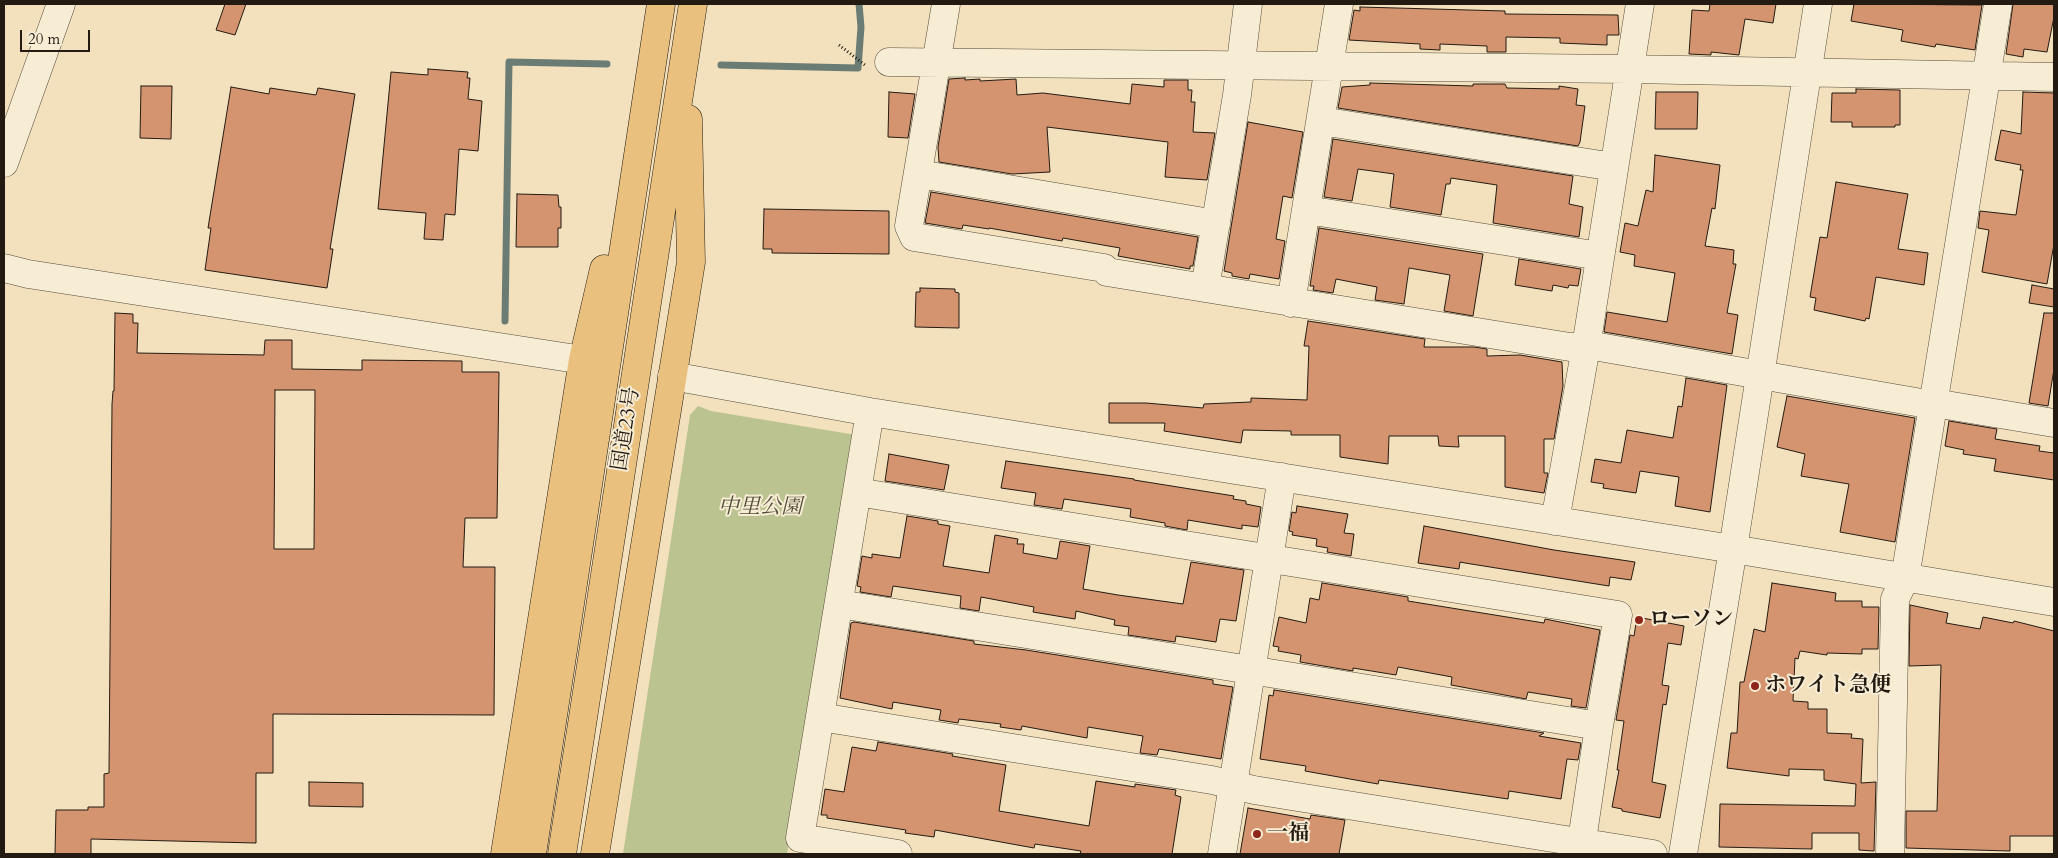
<!DOCTYPE html>
<meta charset="utf-8">
<style>
body{margin:0}
#map{position:relative;width:2058px;height:858px;overflow:hidden;background:#f3e1bd;font-family:Cardo,serif}
canvas{display:block}
.frame{position:absolute;inset:0;border:5px solid #231b12;pointer-events:none}
.scale{position:absolute;left:20px;top:30px;width:70px;height:22px;box-sizing:border-box;border:2px solid #231b12;border-top:0;padding-left:6px;font-size:15px;line-height:18px;white-space:nowrap;color:#231b12;-webkit-text-stroke:4px #f7ecd4;paint-order:stroke}
</style>
<div id="map">
<canvas width="2058" height="858"></canvas>
<div class="frame"></div>
<div class="scale">20 m</div>
</div>
<script>
const ctx = document.querySelector('canvas').getContext('2d');
ctx.lineJoin = 'round';
function paint(path, color) { ctx.fillStyle = color; ctx.fill(path, 'evenodd'); }
const toPath = rows => new Path2D(rows.map(r => 'M' + r).join(''));
function strokePath(path, color, width, dash) { ctx.strokeStyle = color; ctx.lineWidth = width; ctx.lineCap = dash ? 'butt' : 'round'; ctx.setLineDash(dash || []); ctx.stroke(path); }
function write(font, color, halo, rows, align = 'center') {
  ctx.font = font + ' Cardo,"Noto Serif JP",serif'; ctx.lineWidth = 4; ctx.setLineDash([]); ctx.textBaseline = 'middle'; ctx.strokeStyle = halo; ctx.fillStyle = color; for (const [text, x, y, turn = 0] of rows) {
    ctx.save(); ctx.translate(x, y); ctx.rotate((+turn || 0) * Math.PI / 180); ctx.textAlign = isNaN(turn) ? turn : align; if (halo) ctx.strokeText(text, 0, 0); ctx.fillText(text, 0, 0); ctx.restore();
  }
}
paint(toPath([
 [698,406,711,411,856,435,787,854,623,854,690,415]
]), '#bbc391');
strokePath(toPath([
 [721,65,858,68,861,27,859,4],
 [505,321,509,62,607,64]
]), '#6b7c74', 7);
const building = toPath([
 [225,4,246,4,235,35,216,30,225,4],
 [1710,4,1776,4,1773,23,1745,19,1739,55,1711,52,1711,55,1689,54,1692,10,1709,11,1710,4],
 [1854,4,1982,5,1975,50,1936,44,1935,47,1901,41,1903,30,1851,21,1854,4],
 [2013,4,2054,4,2054,17,2047,52,2024,49,2023,57,2006,54,2013,4],
 [1360,7,1505,11,1505,14,1618,15,1619,35,1607,35,1607,45,1560,43,1560,38,1506,37,1506,52,1487,52,1487,46,1440,44,1440,50,1420,49,1420,44,1349,40,1354,10,1360,11,1360,7],
 [428,69,468,72,467,78,470,78,468,99,482,101,478,151,459,149,455,215,445,214,443,240,424,239,426,213,378,209,391,72,428,75,428,69],
 [965,78,965,80,980,79,980,81,1016,79,1017,95,1043,93,1130,104,1132,84,1164,87,1164,80,1188,80,1188,90,1192,90,1191,102,1195,102,1193,132,1215,133,1207,180,1165,177,1168,142,1047,127,1050,172,1012,174,939,162,938,147,949,79,965,78],
 [1370,83,1473,86,1473,84,1505,84,1507,88,1559,89,1559,86,1578,89,1576,105,1585,106,1580,142,1578,146,1338,108,1342,87,1370,85,1370,83],
 [141,86,172,86,171,139,140,138,141,86],
 [231,87,269,94,270,88,316,95,318,88,355,94,330,249,333,249,327,288,205,270,211,228,208,228,231,87],
 [1856,89,1900,90,1900,125,1895,125,1895,127,1852,127,1852,122,1831,122,1832,93,1856,93,1856,89],
 [889,92,915,94,908,138,888,137,889,92],
 [1656,92,1698,92,1697,129,1655,129,1656,92],
 [2023,92,2054,93,2054,244,2047,284,1982,272,1989,230,1978,228,1980,211,2016,215,2023,170,2020,170,2021,165,1995,160,2001,130,2021,134,2023,92],
 [1248,122,1303,132,1292,198,1283,196,1276,239,1285,241,1279,279,1250,274,1249,279,1232,276,1232,273,1224,271,1248,122],
 [1333,139,1573,176,1569,204,1583,207,1579,237,1493,223,1497,185,1451,178,1450,184,1446,184,1441,215,1390,207,1394,174,1358,169,1352,201,1324,197,1333,139],
 [1655,155,1720,165,1715,209,1712,208,1705,246,1734,250,1733,264,1736,264,1727,313,1738,315,1732,354,1604,332,1607,312,1667,322,1675,273,1634,266,1635,255,1620,252,1625,223,1638,226,1646,190,1653,192,1655,155],
 [1836,182,1908,194,1898,249,1928,253,1924,285,1876,277,1869,319,1866,318,1865,321,1814,310,1816,298,1810,297,1820,237,1827,238,1836,182],
 [931,192,1198,237,1193,266,1190,266,1190,269,1118,256,1120,248,1063,238,1062,241,989,228,989,229,963,225,962,229,925,223,931,192],
 [517,194,558,195,559,207,561,207,561,228,558,228,558,247,516,247,517,194],
 [764,209,889,211,889,254,772,253,772,249,763,249,764,209],
 [1319,228,1483,254,1473,316,1444,311,1450,275,1409,268,1404,304,1375,300,1377,287,1336,279,1333,293,1313,290,1314,286,1310,286,1319,228],
 [1519,259,1581,269,1578,286,1569,285,1568,288,1553,285,1552,291,1515,285,1519,259],
 [2032,285,2054,289,2054,307,2029,303,2032,285],
 [920,288,955,289,955,292,959,293,959,328,915,327,916,292,920,292,920,288],
 [115,313,133,314,133,323,138,323,137,353,264,355,265,340,292,340,292,369,362,370,362,360,462,361,462,372,499,372,497,518,465,518,463,567,495,567,494,715,273,714,273,773,256,773,256,843,91,839,91,854,55,854,56,810,88,810,88,807,104,807,104,774,109,773,112,404,113,391,114,391,115,313],
 [275,390,315,390,314,549,274,549,275,390],
 [2044,313,2054,313,2054,369,2048,406,2029,403,2044,313],
 [1308,321,1425,339,1424,347,1474,347,1487,349,1487,356,1520,355,1562,362,1563,386,1554,439,1544,439,1544,473,1548,473,1544,493,1505,487,1505,436,1458,436,1459,447,1439,446,1438,436,1389,436,1388,464,1340,457,1340,435,1291,435,1291,431,1243,430,1241,443,1164,431,1165,423,1109,423,1109,403,1146,403,1203,408,1204,404,1251,402,1251,398,1307,400,1309,346,1304,346,1308,321],
 [1686,378,1727,385,1710,512,1675,506,1679,477,1640,471,1636,493,1603,488,1604,484,1591,482,1595,459,1621,463,1627,430,1673,438,1678,406,1682,407,1686,378],
 [1787,396,1915,418,1895,542,1840,532,1849,484,1801,476,1805,454,1777,447,1787,396],
 [1949,421,1997,429,1995,439,2040,446,2039,451,2054,453,2054,480,1994,471,1996,459,1963,454,1964,450,1945,446,1949,421],
 [889,454,949,465,944,490,885,481,889,454],
 [1006,461,1134,479,1134,480,1234,496,1233,499,1246,501,1246,504,1261,507,1258,527,1242,525,1242,529,1188,520,1187,530,1165,526,1165,523,1130,517,1131,509,1064,499,1062,509,1034,505,1036,493,1001,488,1006,461],
 [1297,506,1348,514,1344,533,1354,534,1351,556,1327,552,1328,548,1316,546,1317,539,1292,535,1293,532,1289,531,1292,512,1296,513,1297,506],
 [907,516,938,521,938,524,950,526,943,566,989,573,995,535,1018,539,1017,544,1024,544,1023,553,1057,559,1060,541,1090,546,1083,589,1118,595,1183,604,1191,562,1244,570,1236,621,1220,619,1216,642,1176,636,1175,642,1128,635,1129,627,1114,625,1115,620,1076,611,1075,619,1033,612,1034,607,981,597,979,611,960,608,961,596,893,586,891,597,860,592,861,587,857,586,862,556,872,558,872,554,900,558,907,516],
 [1424,526,1554,550,1635,562,1631,580,1610,577,1609,586,1465,563,1460,562,1459,569,1418,563,1424,526],
 [1322,583,1408,597,1408,601,1544,623,1545,619,1600,630,1586,708,1571,706,1572,699,1528,692,1526,699,1451,685,1452,677,1398,667,1396,675,1353,668,1353,671,1300,662,1301,655,1278,651,1279,647,1273,646,1279,617,1306,623,1310,598,1319,600,1322,583],
 [1772,583,1836,593,1835,601,1862,601,1862,607,1879,607,1878,649,1862,649,1862,654,1827,653,1827,655,1800,651,1798,659,1795,658,1793,701,1808,702,1808,709,1827,709,1827,733,1852,734,1851,738,1863,739,1861,783,1876,782,1874,851,1859,850,1859,833,1812,833,1812,849,1719,847,1720,804,1855,806,1856,784,1824,780,1824,770,1789,769,1789,776,1727,768,1731,733,1737,733,1740,682,1744,682,1754,629,1765,632,1772,583],
 [1910,605,1948,613,1946,623,1980,629,1983,617,2013,623,2014,621,2054,631,2054,836,2010,836,2010,851,1906,848,1906,811,1937,811,1941,665,1909,666,1910,605],
 [1637,617,1684,626,1681,645,1668,643,1662,685,1669,686,1666,705,1663,704,1652,782,1666,785,1660,818,1622,811,1622,809,1612,807,1619,770,1617,770,1624,721,1616,720,1630,635,1634,636,1637,617],
 [854,622,974,641,974,644,1026,650,1213,680,1213,684,1233,687,1221,759,1159,749,1157,755,1140,753,1143,736,1088,727,1087,738,1022,726,1021,730,1000,727,1001,724,959,719,958,723,939,720,941,710,893,702,892,709,840,698,851,623,854,622],
 [1274,690,1544,733,1539,736,1581,743,1578,760,1567,759,1561,799,1509,791,1508,799,1379,780,1378,784,1305,771,1306,766,1260,759,1269,695,1273,696,1274,690],
 [878,742,953,754,952,756,1006,765,999,811,1089,826,1096,781,1135,787,1135,784,1176,790,1175,795,1181,797,1172,854,1080,854,1081,851,1035,844,1034,848,935,830,934,837,905,833,906,830,827,818,827,815,821,815,825,789,844,792,852,747,876,751,878,742],
 [309,782,363,783,363,807,309,806,309,782],
 [1248,808,1310,819,1311,815,1345,820,1339,854,1240,854,1248,808]
]);
paint(building, '#d59470');
strokePath(building, '#231b12', 1);
const minor = toPath([
 [946,4,909,226,914,237,1104,268,1107,272,1205,288],
 [1248,4,1237,95,1205,288,1570,347,1599,347,1933,405],
 [889,62,1629,69,2054,77],
 [1321,121,1614,167],
 [4,163,61,4],
 [919,174,1216,224],
 [1307,210,1600,256],
 [4,268,28,274,583,360],
 [1291,303,1339,4],
 [672,376,870,412,1733,549,2054,602],
 [1934,403,2054,423],
 [870,412,800,838,898,854],
 [857,492,1618,615,1599,726],
 [1555,521,1586,347,1640,4],
 [839,604,1599,726,1580,854],
 [820,717,1212,780,1254,790,1653,854],
 [1222,854,1282,477],
 [1683,854,1733,549,1818,4],
 [1890,854,1895,599,1905,578,1998,4]
]);
const highway = toPath([
 [505,854,583,360,604,269],
 [532,854,661,4],
 [562,854,693,4],
 [595,854,691,262,688,119]
]);
strokePath(minor, '#574c3d', 29);
strokePath(highway, '#231b12', 29);
strokePath(toPath([
 [839,45,865,65]
]), '#231b12', 3, [1, 2.5]);
strokePath(minor, '#f7ecd4', 28);
strokePath(highway, '#eac07e', 28);
for (const [x, y, r, color] of [
 [1639,620,5,"#8f2418"],
 [1755,686,5,"#8f2418"],
 [1257,834,5,"#8f2418"]
]) { const dot = new Path2D(); dot.arc(x, y, r, 0, 2 * Math.PI); ctx.fillStyle = color; ctx.fill(dot); strokePath(dot, '#f7ecd4', 2); }
write('21px', '#231b12', '#f7ecd4', [
 ["国道23号",627,429,-81]
]);
write('italic 21px', '#514d38', '#f7ecd4', [
 ["中里公園",760,508]
]);
write('bold 21px', '#231b12', '#f7ecd4', [
 ["ローソン",1649,620],
 ["ホワイト急便",1765,686],
 ["一福",1267,834]
], 'left');
</script>
